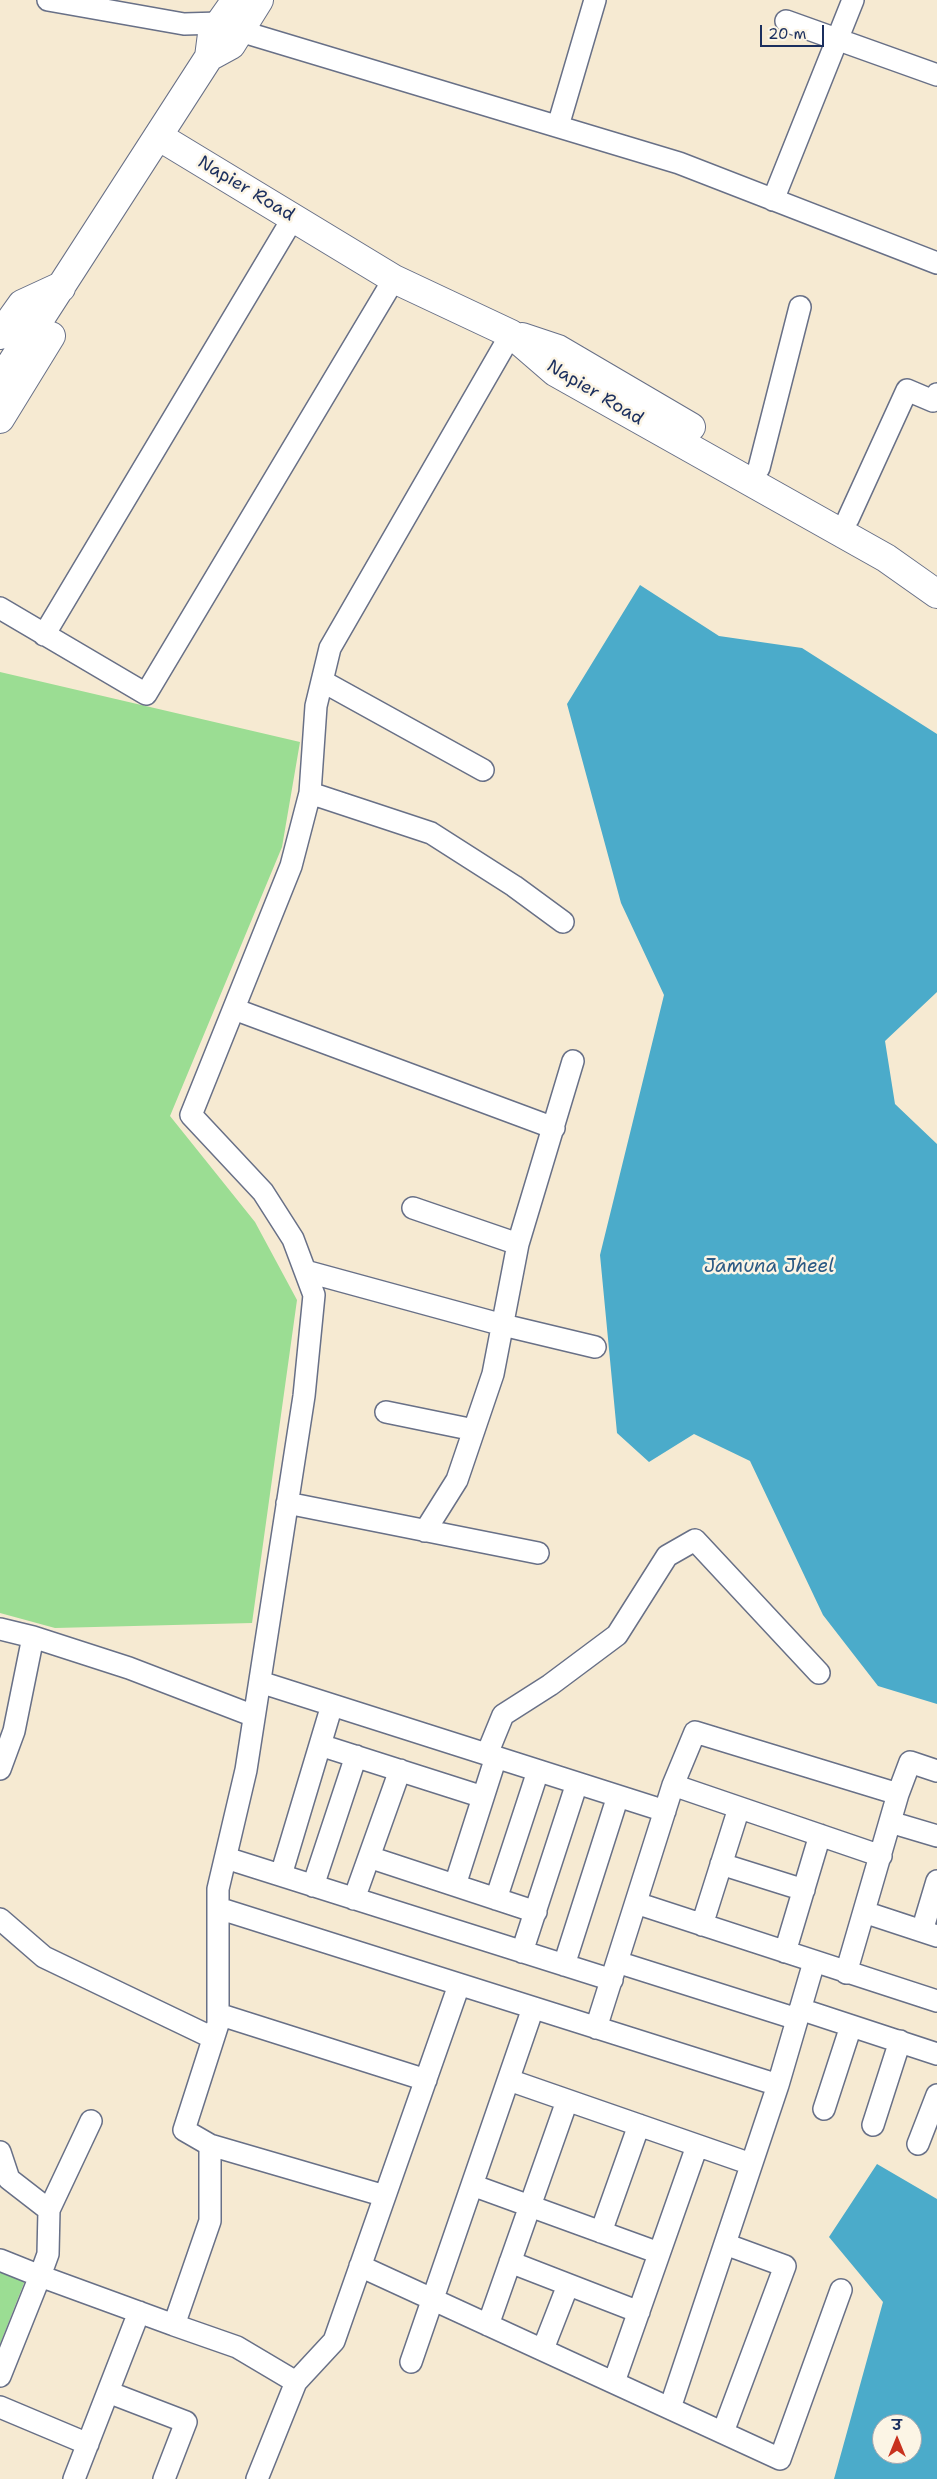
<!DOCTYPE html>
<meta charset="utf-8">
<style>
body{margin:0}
#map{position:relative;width:937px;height:2479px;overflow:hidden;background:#f6ead2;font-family:"Shantell Sans","Playpen Sans Deva",sans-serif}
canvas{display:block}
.north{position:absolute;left:872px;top:2414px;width:50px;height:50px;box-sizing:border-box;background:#fcf5e5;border:1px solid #a2a6af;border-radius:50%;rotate:0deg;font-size:14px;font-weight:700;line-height:20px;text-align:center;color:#1b2f5e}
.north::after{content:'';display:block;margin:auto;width:18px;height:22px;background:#c8321e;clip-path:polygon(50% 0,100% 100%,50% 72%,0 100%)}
.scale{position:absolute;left:760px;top:25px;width:64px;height:22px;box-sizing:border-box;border:2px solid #1b2f5e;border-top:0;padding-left:6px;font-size:15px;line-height:18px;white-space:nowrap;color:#1b2f5e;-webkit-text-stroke:4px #fcf5e5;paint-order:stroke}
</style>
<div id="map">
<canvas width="937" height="2479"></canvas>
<div class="north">उ</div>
<div class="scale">20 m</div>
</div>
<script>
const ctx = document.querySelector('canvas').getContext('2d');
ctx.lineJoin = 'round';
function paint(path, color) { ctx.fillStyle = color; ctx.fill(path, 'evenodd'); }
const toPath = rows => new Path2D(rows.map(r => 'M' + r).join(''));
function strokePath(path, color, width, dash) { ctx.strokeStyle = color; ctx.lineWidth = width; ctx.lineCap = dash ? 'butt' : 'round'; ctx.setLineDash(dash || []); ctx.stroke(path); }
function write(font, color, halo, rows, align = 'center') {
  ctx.font = font + ' "Shantell Sans",sans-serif'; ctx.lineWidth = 5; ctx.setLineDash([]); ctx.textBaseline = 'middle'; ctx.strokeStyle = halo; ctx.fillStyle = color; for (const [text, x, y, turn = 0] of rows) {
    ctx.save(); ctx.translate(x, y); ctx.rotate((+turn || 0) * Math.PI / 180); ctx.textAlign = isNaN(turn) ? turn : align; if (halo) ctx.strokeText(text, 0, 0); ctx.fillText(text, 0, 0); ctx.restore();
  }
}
paint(toPath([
 [0,672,300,742,282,847,170,1116,255,1222,297,1300,252,1623,55,1628,0,1613],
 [0,2268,26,2278,0,2344]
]), '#9bdd93');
paint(toPath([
 [640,585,719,636,802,648,937,734,937,992,885,1041,895,1104,937,1144,937,1704,878,1686,823,1615,750,1461,694,1434,649,1462,617,1433,600,1255,664,995,621,903,567,704],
 [877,2164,937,2199,937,2479,834,2479,883,2302,829,2237],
 [882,2424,912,2424,912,2454,882,2454]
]), '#4babca');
const minor = toPath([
 [48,0,184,24,220,23],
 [786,21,937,75],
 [240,31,679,163,937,263],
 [558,126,595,0],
 [773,200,853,0],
 [759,468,800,307],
 [848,519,907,390,933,401,937,394],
 [0,608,146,694,394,279],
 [44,635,293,218],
 [322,681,483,770],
 [310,793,431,833,514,886,563,922],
 [234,1009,554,1128],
 [413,1208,518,1244],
 [305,1271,503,1325,595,1347],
 [386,1412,474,1430],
 [287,1503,538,1553],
 [425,1531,457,1480,493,1374,518,1244,573,1061],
 [0,1629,33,1637,129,1668,254,1716],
 [260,1682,665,1811],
 [320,1745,483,1797],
 [487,1754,503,1715,550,1685,617,1635,667,1556,695,1540,819,1673],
 [0,1769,14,1731,33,1637],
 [673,1785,881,1856],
 [898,1794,910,1762,937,1771],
 [890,1822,937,1836],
 [369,1857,536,1912],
 [226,1858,612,1980],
 [721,1864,804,1890],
 [281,1875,332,1705],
 [455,1885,496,1757],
 [313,1886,356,1756],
 [354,1899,400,1770],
 [496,1899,538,1771],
 [636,1903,937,2001],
 [218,1908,778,2085],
 [864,1912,937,1936],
 [0,1919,44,1957,213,2038],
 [702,1925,739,1808],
 [922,1931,937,1881],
 [522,1952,577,1783],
 [785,1952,820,1835],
 [617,1962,797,2019],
 [564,1965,618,1796],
 [800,2009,937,2054],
 [218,2014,426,2080],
 [596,2028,673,1785,695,1732,898,1794,846,1973],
 [509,2080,751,2164],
 [824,2109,851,2026],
 [873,2125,900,2041],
 [918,2144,937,2095],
 [210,2145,385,2196],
 [0,2152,9,2179,49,2210,48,2254,40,2276,0,2260],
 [472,2185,659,2253],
 [49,2210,91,2121],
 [601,2232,639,2125],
 [510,2262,639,2312],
 [360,2266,780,2459,841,2290],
 [174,2325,237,2347,296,2382],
 [488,2325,567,2101],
 [543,2349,568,2285],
 [411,2362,533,2008],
 [0,2376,40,2276,174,2325,210,2221,210,2145,184,2130,218,2024,218,1889,246,1770,304,1396,314,1295,293,1239,263,1192,191,1115,291,866,310,793,316,706,330,648,511,334],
 [614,2382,697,2146],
 [108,2392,186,2422,164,2479],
 [0,2407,88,2444],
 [670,2408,778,2085,814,1962],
 [723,2432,785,2266,725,2244],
 [74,2479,139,2312],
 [257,2479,296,2382,334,2341,459,1985]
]);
const major = toPath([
 [209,57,231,45,259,0],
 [158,136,394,279,511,334,555,372,886,558,937,594],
 [0,335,22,304,61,286,61,288],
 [522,337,558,349,691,427],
 [0,381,209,57,212,34,236,0],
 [0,419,51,336]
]);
strokePath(minor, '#687087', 24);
strokePath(major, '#687087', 30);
strokePath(minor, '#fff', 21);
strokePath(major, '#fff', 28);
write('18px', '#1b2f5e', '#fcf5e5', [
 ["Napier Road",246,189,31],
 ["Napier Road",595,393,31]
]);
write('italic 19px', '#2c5a84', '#fcf5e5', [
 ["Jamuna Jheel",769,1267]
]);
</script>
